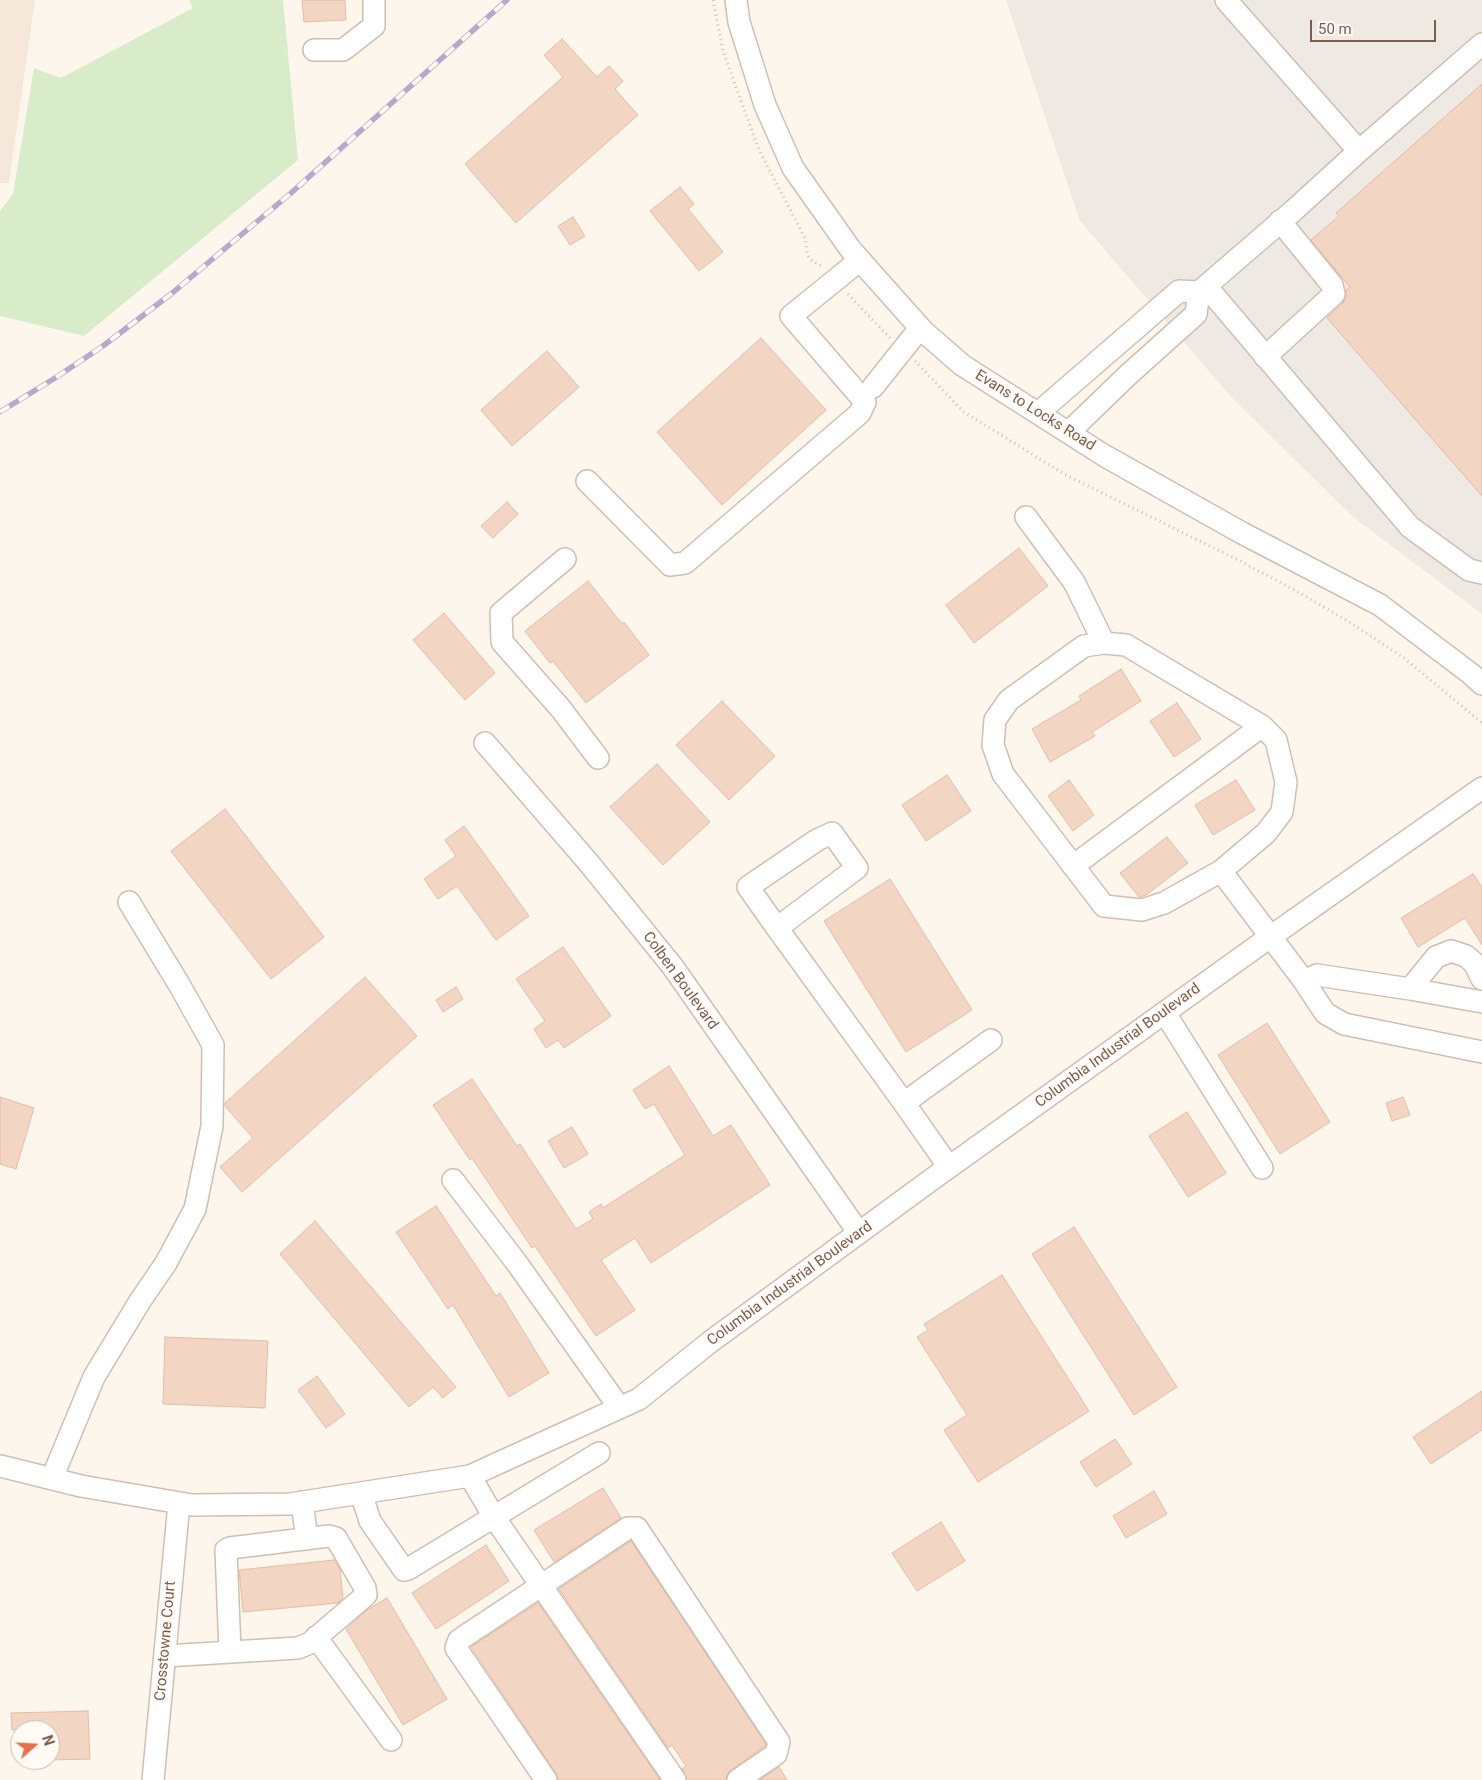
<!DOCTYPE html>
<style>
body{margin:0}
#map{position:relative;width:1482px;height:1780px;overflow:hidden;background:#fdf6ec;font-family:Roboto,sans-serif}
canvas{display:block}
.north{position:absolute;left:10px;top:1720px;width:50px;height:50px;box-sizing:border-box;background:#fffaf3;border:1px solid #cabbb1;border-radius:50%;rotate:71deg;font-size:14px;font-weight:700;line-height:20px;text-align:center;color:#7a5c4d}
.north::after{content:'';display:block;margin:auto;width:18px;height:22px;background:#e76f51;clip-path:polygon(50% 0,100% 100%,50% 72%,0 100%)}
.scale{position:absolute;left:1310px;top:20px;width:126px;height:22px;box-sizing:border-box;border:2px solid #7a5c4d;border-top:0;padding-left:6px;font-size:15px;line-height:18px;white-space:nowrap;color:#7a5c4d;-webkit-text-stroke:4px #fffaf3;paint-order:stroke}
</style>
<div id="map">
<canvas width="1482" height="1780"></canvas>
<div class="north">N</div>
<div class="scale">50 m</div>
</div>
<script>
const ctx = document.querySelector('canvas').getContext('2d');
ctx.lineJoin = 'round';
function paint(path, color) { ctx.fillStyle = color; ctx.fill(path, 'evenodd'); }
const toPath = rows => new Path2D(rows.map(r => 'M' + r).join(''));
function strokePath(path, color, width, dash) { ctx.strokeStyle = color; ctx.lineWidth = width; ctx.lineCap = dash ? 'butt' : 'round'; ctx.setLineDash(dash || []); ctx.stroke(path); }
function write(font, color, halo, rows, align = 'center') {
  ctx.font = font + ' Roboto,sans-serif'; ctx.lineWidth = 4; ctx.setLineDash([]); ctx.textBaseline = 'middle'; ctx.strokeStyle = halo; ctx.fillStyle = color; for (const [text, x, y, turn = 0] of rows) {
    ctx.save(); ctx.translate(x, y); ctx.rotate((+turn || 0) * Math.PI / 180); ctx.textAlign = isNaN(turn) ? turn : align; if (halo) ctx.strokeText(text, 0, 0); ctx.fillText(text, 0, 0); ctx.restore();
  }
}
paint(toPath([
 [0,0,35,0,9,183,0,183]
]), '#f5e8da');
paint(toPath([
 [1006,0,1482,0,1482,614,1353,517,1233,399,1080,221]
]), '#efe9e4');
paint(toPath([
 [189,0,283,0,298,160,84,336,0,316,0,211,13,194,34,68,61,78,193,8]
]), '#d8ecc9');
const building = toPath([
 [302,0,345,0,346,20,304,22,302,0],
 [562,39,597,77,609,66,623,81,615,89,638,115,516,223,465,164,563,77,544,55,562,39],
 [1482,84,1482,496,1327,318,1343,303,1346,297,1346,290,1350,287,1311,240,1339,216,1336,213,1482,84],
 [680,187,694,204,688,209,723,252,699,271,650,211,680,187],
 [573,217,585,236,570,245,558,226,573,217],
 [761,338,826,410,722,505,657,432,761,338],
 [547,351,579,387,512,446,481,410,547,351],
 [507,502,518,514,493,538,481,526,507,502],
 [1019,548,1048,586,974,643,946,605,1019,548],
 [588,581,622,624,624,622,649,655,586,703,553,661,550,663,525,631,588,581],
 [444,613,495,673,465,700,413,640,444,613],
 [1121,669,1141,701,1092,732,1095,736,1050,762,1032,729,1081,700,1079,696,1121,669],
 [722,701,775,756,729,800,676,745,722,701],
 [1177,703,1201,739,1174,757,1150,721,1177,703],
 [657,764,710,822,663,865,610,807,657,764],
 [947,775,971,811,926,841,902,805,947,775],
 [1069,780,1094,815,1073,831,1048,796,1069,780],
 [1236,780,1255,810,1213,835,1195,805,1236,780],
 [225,809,324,937,271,979,171,851,225,809],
 [464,826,529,916,496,940,457,886,438,899,424,879,456,856,445,840,464,826],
 [1167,837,1188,863,1146,895,1139,897,1120,873,1167,837],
 [1473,874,1482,887,1482,945,1465,918,1418,947,1401,918,1473,874],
 [890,879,972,1010,906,1052,824,921,890,879],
 [563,947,611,1016,564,1048,558,1040,546,1048,534,1029,545,1021,516,979,563,947],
 [365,977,417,1036,242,1192,220,1167,253,1138,225,1106,225,1103,365,977],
 [456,987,463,999,443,1012,436,1000,456,987],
 [1267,1023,1330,1122,1280,1154,1218,1055,1267,1023],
 [669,1066,713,1136,731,1125,770,1185,651,1263,635,1238,601,1260,635,1310,596,1336,535,1246,532,1248,472,1158,470,1160,433,1105,472,1079,517,1146,520,1144,576,1229,593,1219,589,1212,601,1204,603,1208,685,1155,654,1104,645,1109,633,1090,669,1066],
 [0,1097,34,1108,16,1169,0,1164,0,1097],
 [1403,1097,1410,1115,1392,1121,1386,1103,1403,1097],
 [1187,1112,1226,1173,1188,1197,1149,1136,1187,1112],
 [572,1127,588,1154,564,1168,548,1141,572,1127],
 [436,1206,496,1296,500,1293,549,1373,509,1397,453,1305,448,1309,396,1232,436,1206],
 [315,1221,456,1387,443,1398,433,1387,409,1407,280,1254,315,1221],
 [1074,1227,1177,1387,1134,1415,1032,1254,1074,1227],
 [1002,1275,1089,1411,978,1482,944,1430,967,1415,917,1337,928,1330,924,1324,1002,1275],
 [165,1337,268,1341,265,1408,163,1404,165,1337],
 [317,1376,345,1414,326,1428,298,1390,317,1376],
 [1482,1391,1482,1430,1431,1464,1413,1437,1482,1391],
 [1115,1439,1132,1464,1096,1487,1080,1462,1115,1439],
 [603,1488,621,1518,554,1562,534,1530,603,1488],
 [1154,1491,1167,1514,1126,1538,1113,1516,1154,1491],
 [941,1522,965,1561,917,1591,892,1553,941,1522],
 [631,1541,766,1744,765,1746,731,1770,727,1774,726,1780,687,1780,682,1769,686,1766,672,1745,668,1748,559,1589,631,1541],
 [486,1545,509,1581,436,1629,412,1593,486,1545],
 [334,1560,340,1569,343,1598,338,1603,243,1612,239,1570,334,1560],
 [387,1598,447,1699,403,1725,346,1629,367,1610,387,1598],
 [538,1603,660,1780,558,1780,556,1773,471,1647,538,1603],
 [88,1711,90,1759,50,1760,50,1730,12,1730,11,1713,88,1711],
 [779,1767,787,1780,760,1780,779,1767]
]);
paint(building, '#f3d5c3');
strokePath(building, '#e6bba3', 1);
const minor = toPath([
 [736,0,739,22,765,105,793,168,851,250,923,331,962,365,1105,456,1242,533,1380,605,1471,674,1482,684],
 [1226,0,1359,151],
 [314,50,343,50,374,26,374,0],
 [1206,286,1410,527,1469,570,1482,573],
 [1265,357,1334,294,1332,285,1280,221],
 [873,387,920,328],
 [1038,413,1179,291,1199,292],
 [1069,432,1128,375,1196,314,1199,292,1293,211,1359,151,1482,44],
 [587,481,670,565,685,563,860,413,865,402,791,316,860,260],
 [1026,517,1074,582,1104,643],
 [565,559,501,613,502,642,561,709,598,758],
 [1104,643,1126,645,1262,726,1276,740,1286,782,1282,812,1266,833,1221,871,1164,903,1142,910,1104,906,1003,774,993,745,995,720,1009,700,1084,646,1104,643],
 [485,743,588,862,673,967,859,1233],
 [1073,866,1262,726],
 [1221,871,1304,981,1325,1013,1344,1024,1482,1052],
 [777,928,857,868,832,833,817,840,748,887,777,928,904,1103,949,1167],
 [1304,981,1317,975,1410,989,1482,1002],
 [1410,989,1436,957,1451,951,1466,956,1474,963,1482,979],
 [1165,1013,1262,1168],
 [904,1103,991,1040],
 [453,1180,516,1262,619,1407],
 [0,1466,81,1486,192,1505,290,1504,470,1476,639,1399,710,1342,931,1180,1270,937,1482,788],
 [470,1476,494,1517,675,1780],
 [52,1478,94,1377,140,1301,166,1263,195,1209,212,1126,213,1045,180,986,129,902],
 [361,1493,370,1521,404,1570,408,1569,599,1453],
 [302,1502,307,1539],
 [316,1637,391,1740],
 [165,1656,298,1648,310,1643,366,1595,365,1588,336,1538,329,1536,230,1548,226,1550,230,1652],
 [153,1780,179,1503],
 [546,1780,456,1648,459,1640,628,1528,637,1528,779,1742,776,1754,738,1780]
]);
strokePath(minor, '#d1beb0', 24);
strokePath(toPath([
 [713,0,723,51,759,150,805,238,808,256,812,261,824,267],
 [848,294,890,338],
 [915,361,964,412,1064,474,1238,560,1300,593,1351,623,1404,658,1482,723]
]), '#d9b8a5', 3, [1, 4]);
strokePath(minor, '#fff', 21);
const rail = toPath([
 [0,412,55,378,103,346,171,294,291,193,507,0]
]);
strokePath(rail, '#b9a8c9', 5.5);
strokePath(rail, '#fffaf3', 4, [11]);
write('15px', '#7a5c4d', '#fffaf3', [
 ["Evans to Locks Road",1035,411,32],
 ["Colben Boulevard",680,981,54],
 ["Columbia Industrial Boulevard",1118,1046,-36],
 ["Columbia Industrial Boulevard",790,1284,-36],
 ["Crosstowne Court",166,1641,-85]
]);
</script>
